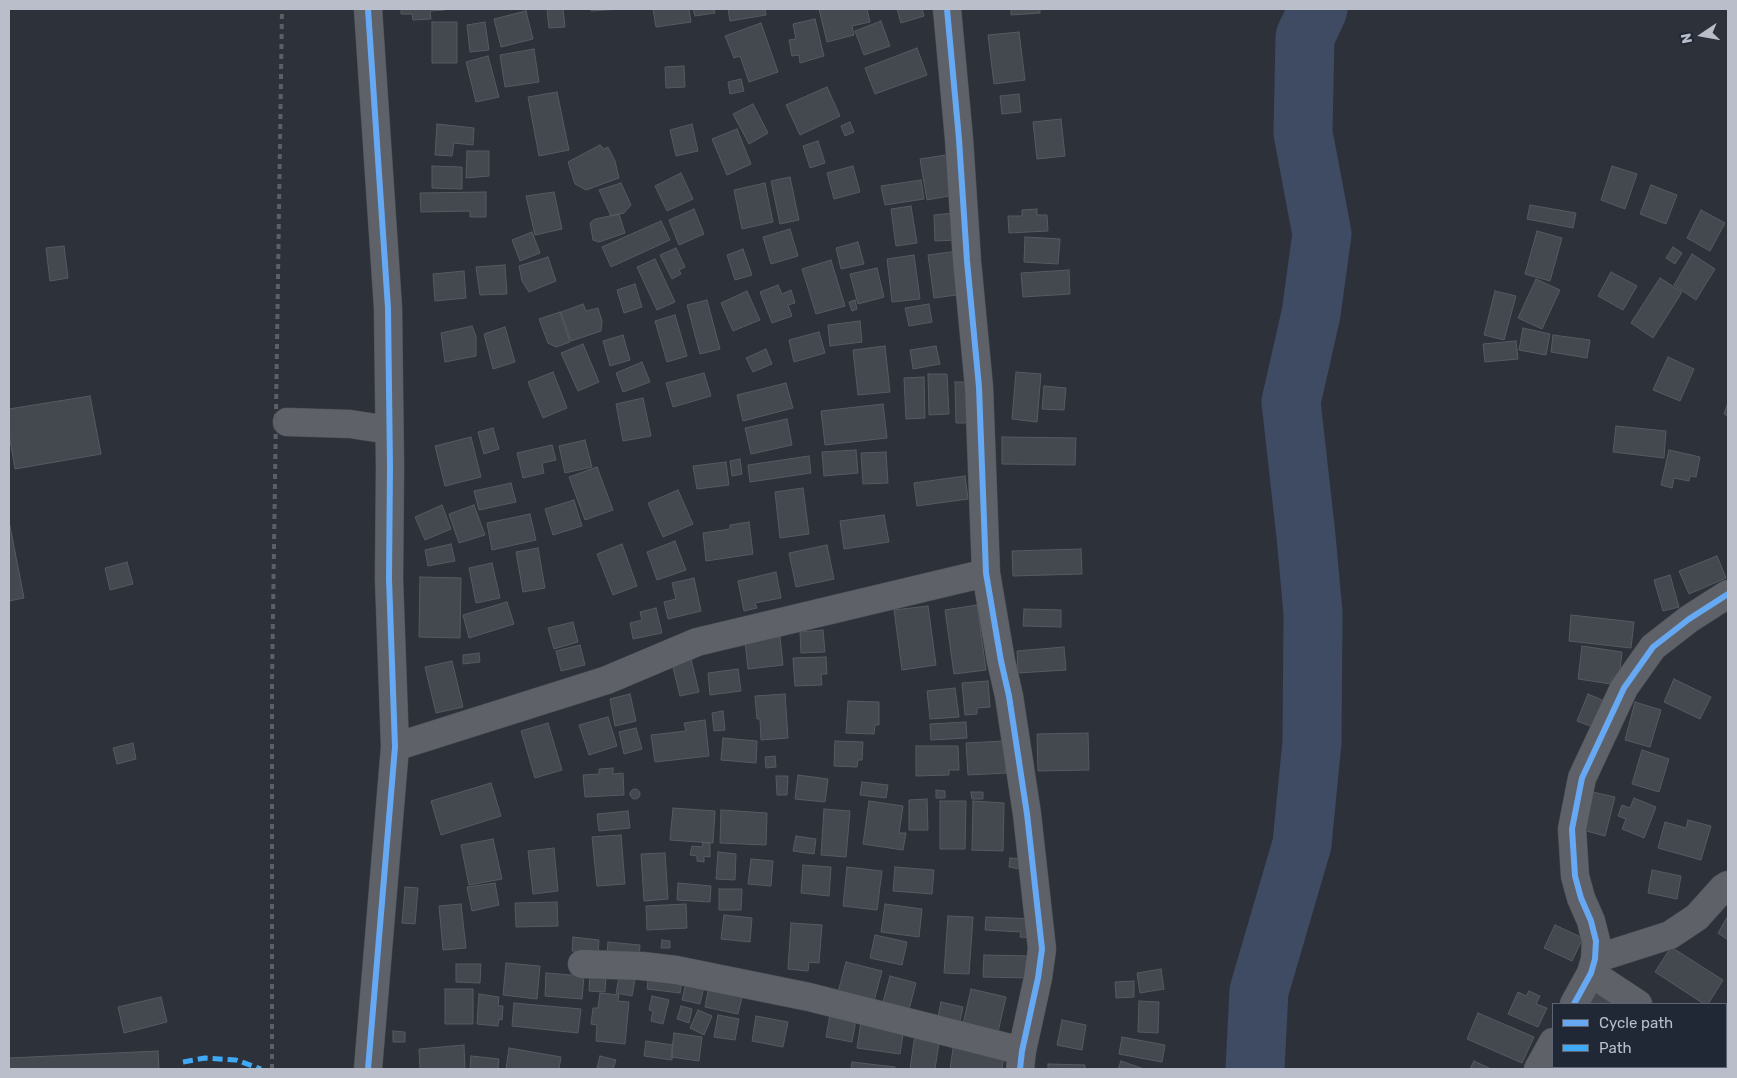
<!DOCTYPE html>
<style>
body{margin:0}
#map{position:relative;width:1737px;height:1078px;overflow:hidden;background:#2d323a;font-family:Rubik,sans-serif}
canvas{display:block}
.frame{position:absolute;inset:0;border:10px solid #b9beca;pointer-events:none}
.legend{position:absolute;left:1552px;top:1003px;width:175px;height:65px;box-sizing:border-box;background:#212835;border:1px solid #5e6471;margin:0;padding:6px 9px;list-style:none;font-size:15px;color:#b9beca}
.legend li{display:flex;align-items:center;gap:10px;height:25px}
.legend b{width:25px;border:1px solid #5e6471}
.north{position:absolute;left:1677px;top:10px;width:50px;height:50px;-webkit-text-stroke:4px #212835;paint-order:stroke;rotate:258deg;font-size:14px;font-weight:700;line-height:20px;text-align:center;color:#b9beca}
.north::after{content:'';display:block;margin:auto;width:18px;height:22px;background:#b9beca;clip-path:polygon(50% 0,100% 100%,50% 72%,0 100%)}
</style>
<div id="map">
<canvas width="1737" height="1078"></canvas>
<div class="frame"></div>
<ul class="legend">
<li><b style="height:6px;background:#66a8f1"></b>Cycle path</li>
<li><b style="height:6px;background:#3fa9f5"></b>Path</li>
</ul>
<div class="north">N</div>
</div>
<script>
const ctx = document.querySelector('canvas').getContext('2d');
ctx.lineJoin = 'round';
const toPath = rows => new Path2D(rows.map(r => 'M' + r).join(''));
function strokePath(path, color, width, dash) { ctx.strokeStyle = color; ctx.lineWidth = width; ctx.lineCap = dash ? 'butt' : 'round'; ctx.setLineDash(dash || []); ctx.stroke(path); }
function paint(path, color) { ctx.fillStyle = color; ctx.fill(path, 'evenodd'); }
strokePath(toPath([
 [1255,1069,1259,991,1302,844,1312,742,1313,613,1306,536,1291,402,1311,314,1322,234,1303,133,1305,37,1318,9]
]), '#3e4b63', 59);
const building = toPath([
 [401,9,444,9,445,10,430,11,431,19,413,20,412,14,401,14,401,9],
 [547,9,563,9,565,27,549,28,547,9],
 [591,9,620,9,591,11,591,9],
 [653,9,689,9,691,22,656,27,653,9],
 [693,9,714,9,715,13,695,16,693,9],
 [728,9,765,9,766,15,730,21,728,9],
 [819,9,867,9,870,22,852,26,854,35,827,42,819,9],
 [897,9,922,9,924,16,901,23,897,9],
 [1011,9,1040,9,1040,13,1011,15,1011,9],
 [526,11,533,39,501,47,494,19,526,11],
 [815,19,824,56,800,63,799,55,792,56,789,40,796,39,793,24,815,19],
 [881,21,890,46,864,55,855,31,881,21],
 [432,22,457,22,457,63,432,63,432,22],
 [485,22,489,50,470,52,467,25,485,22],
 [761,23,778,72,749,82,740,56,734,58,725,36,761,23],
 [1019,32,1025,80,994,84,988,35,1019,32],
 [917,48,927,75,875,94,865,68,917,48],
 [534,49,539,82,505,87,500,55,534,49],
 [488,56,499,97,476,102,466,62,488,56],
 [684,66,685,87,666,88,665,67,684,66],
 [741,79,744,91,730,94,728,82,741,79],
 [827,87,840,116,800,135,786,105,827,87],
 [557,92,569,150,539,156,528,97,557,92],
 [1019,94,1021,112,1002,114,1000,96,1019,94],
 [753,104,768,133,749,144,733,114,753,104],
 [1061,119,1065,156,1037,159,1033,122,1061,119],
 [850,122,854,132,845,136,841,126,850,122],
 [437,124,474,128,473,145,454,143,452,156,435,155,437,124],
 [692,124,698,151,676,156,670,130,692,124],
 [737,129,751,164,727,175,712,139,737,129],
 [818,141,825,163,810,168,803,146,818,141],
 [600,145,604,149,608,147,615,161,619,178,586,190,575,184,568,162,600,145],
 [467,151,489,151,489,176,466,178,467,151],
 [952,154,954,195,927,200,920,159,952,154],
 [432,166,462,167,462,189,432,188,432,166],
 [853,166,860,192,834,199,827,173,853,166],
 [1612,166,1637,174,1625,209,1601,200,1612,166],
 [681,173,693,199,667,211,655,186,681,173],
 [790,177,799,220,780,224,771,181,790,177],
 [921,180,924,199,885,205,881,186,921,180],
 [621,183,631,205,624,213,611,216,599,190,621,183],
 [765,183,773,222,742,229,734,190,765,183],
 [1651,185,1677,195,1666,224,1640,214,1651,185],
 [486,192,486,217,470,217,470,211,421,212,420,193,486,192],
 [554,192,562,229,535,235,526,196,554,192],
 [1530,205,1576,213,1573,228,1527,219,1530,205],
 [911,206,917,243,896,246,891,209,911,206],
 [694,209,704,234,679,245,669,220,694,209],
 [1037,209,1037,215,1047,215,1048,231,1009,233,1008,216,1022,216,1022,210,1037,209],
 [1701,210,1725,223,1710,251,1687,238,1701,210],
 [954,213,956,240,935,241,934,215,954,213],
 [619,214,625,233,599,242,593,240,590,223,595,219,619,214],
 [661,221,670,240,611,267,602,247,661,221],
 [790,229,798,256,771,264,763,237,790,229],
 [1537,231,1562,238,1550,281,1525,274,1537,231],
 [532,232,540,253,520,261,512,240,532,232],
 [1025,237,1060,239,1058,264,1024,262,1025,237],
 [858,242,864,264,841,269,836,248,858,242],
 [64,246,68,278,50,281,46,248,64,246],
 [1673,247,1682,253,1675,264,1666,258,1673,247],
 [676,248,685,267,679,270,681,274,672,279,660,255,676,248],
 [743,249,752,275,735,280,727,255,743,249],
 [958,251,964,294,934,298,928,255,958,251],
 [1692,254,1715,269,1696,300,1674,285,1692,254],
 [914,255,920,299,892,302,887,259,914,255],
 [548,257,556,281,529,292,522,281,519,266,548,257],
 [655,259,675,302,657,310,637,267,655,259],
 [831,260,845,306,816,314,802,269,831,260],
 [505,265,507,294,480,295,476,267,505,265],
 [877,268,884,297,858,304,850,274,877,268],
 [1069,270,1070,294,1023,297,1021,273,1069,270],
 [464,271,466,298,435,301,433,274,464,271],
 [1611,272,1637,286,1623,310,1598,296,1611,272],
 [1660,278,1682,292,1653,338,1631,323,1660,278],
 [1536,279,1560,290,1542,329,1518,318,1536,279],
 [635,284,642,307,624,313,617,290,635,284],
 [778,285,782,294,791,290,795,303,788,305,792,316,772,323,760,292,778,285],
 [747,291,760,320,733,331,721,303,747,291],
 [1495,291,1516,296,1504,340,1484,335,1495,291],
 [707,300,720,349,700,354,687,305,707,300],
 [855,300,857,309,852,311,849,302,855,300],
 [583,304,586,311,598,308,602,321,601,331,571,341,561,312,583,304],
 [929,304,932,322,909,326,905,308,929,304],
 [560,312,570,342,556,347,548,343,539,319,560,312],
 [675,315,687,356,667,362,655,321,675,315],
 [860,321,862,342,830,346,828,325,860,321],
 [472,326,476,336,476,356,445,362,441,333,472,326],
 [505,327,515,362,493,369,484,334,505,327],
 [1523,328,1550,334,1546,355,1519,350,1523,328],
 [819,332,825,353,794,362,789,340,819,332],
 [623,335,630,360,610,366,603,341,623,335],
 [1553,335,1590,340,1587,358,1551,352,1553,335],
 [1516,341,1518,359,1485,362,1483,344,1516,341],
 [583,344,599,382,578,391,561,353,583,344],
 [885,346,890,392,858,395,853,350,885,346],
 [936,346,940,364,913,369,910,350,936,346],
 [766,349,772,364,753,372,746,358,766,349],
 [1668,357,1694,369,1680,401,1653,390,1668,357],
 [642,362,650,382,623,392,616,373,642,362],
 [553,372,567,408,543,418,528,382,553,372],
 [1016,372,1041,374,1037,422,1012,419,1016,372],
 [704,373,711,396,673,407,666,383,704,373],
 [928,374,947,374,949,414,929,415,928,374],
 [924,377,925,418,906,419,904,378,924,377],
 [955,382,976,382,977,423,956,423,955,382],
 [786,383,793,408,743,421,737,395,786,383],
 [1044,386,1066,388,1064,410,1042,409,1044,386],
 [90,396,101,454,15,469,9,434,9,409,90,396],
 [643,398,651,436,623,441,616,404,643,398],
 [1728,403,1728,416,1724,414,1728,403],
 [883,404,887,438,825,445,821,411,883,404],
 [787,419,792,445,751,454,745,428,787,419],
 [1616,426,1666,431,1664,458,1613,452,1616,426],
 [493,428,499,449,484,454,478,432,493,428],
 [471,437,481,477,445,486,435,446,471,437],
 [1002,437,1076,438,1075,465,1002,464,1002,437],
 [585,440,592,467,565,473,559,446,585,440],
 [552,445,556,460,542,463,544,473,523,478,517,453,552,445],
 [856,450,858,473,824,476,822,452,856,450],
 [1669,450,1700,457,1696,477,1690,476,1689,481,1674,478,1672,488,1661,485,1669,450],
 [886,452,888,483,863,484,861,453,886,452],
 [809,456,811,473,750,482,748,465,809,456],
 [740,459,742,474,732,476,730,461,740,459],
 [726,462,729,485,697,489,693,466,726,462],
 [597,467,613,510,585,520,569,477,597,467],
 [965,476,968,499,917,506,914,483,965,476],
 [511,483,516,502,479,510,474,491,511,483],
 [803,488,809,534,780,538,775,492,803,488],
 [678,490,693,524,663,537,648,503,678,490],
 [574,500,582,526,553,535,545,509,574,500],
 [442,505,451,529,425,540,415,517,442,505],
 [474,505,485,535,459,543,449,514,474,505],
 [530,514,536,540,492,550,487,523,530,514],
 [884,515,889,542,844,549,840,521,884,515],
 [9,521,24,598,9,601,9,521],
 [749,522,753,554,706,561,703,533,730,529,730,525,749,522],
 [675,541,686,570,657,580,647,552,675,541],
 [451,544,455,561,428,566,425,550,451,544],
 [622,544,637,586,613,595,597,554,622,544],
 [827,545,834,579,796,587,789,553,827,545],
 [538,548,545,588,523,592,516,552,538,548],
 [1081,549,1082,574,1013,576,1012,551,1081,549],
 [1717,556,1726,578,1689,594,1679,571,1717,556],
 [127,562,133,584,110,590,105,568,127,562],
 [492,563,500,598,476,603,469,568,492,563],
 [776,572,781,598,755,603,757,608,744,611,738,581,776,572],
 [1670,575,1679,607,1663,611,1654,580,1670,575],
 [420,577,461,578,460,638,419,637,420,577],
 [694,578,701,611,668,619,664,602,676,599,672,583,694,578],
 [507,602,514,624,469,638,463,615,507,602],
 [977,605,986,670,954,674,945,610,977,605],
 [928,606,936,665,902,670,894,610,928,606],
 [656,608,662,633,633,639,630,623,642,620,640,612,656,608],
 [1024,609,1061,610,1061,627,1023,626,1024,609],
 [1571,615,1634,622,1631,648,1569,641,1571,615],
 [573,622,578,642,554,649,548,628,573,622],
 [823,630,825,652,801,653,800,632,823,630],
 [780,637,783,665,748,669,745,641,780,637],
 [580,645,585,665,561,671,556,651,580,645],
 [1582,646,1622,652,1619,679,1611,678,1611,684,1578,679,1582,646],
 [1064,647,1066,670,1018,673,1017,651,1064,647],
 [479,653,480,662,463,664,463,655,479,653],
 [826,657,827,674,821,674,822,685,795,686,793,658,826,657],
 [691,659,699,692,680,696,672,663,691,659],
 [452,661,463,707,436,713,425,667,452,661],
 [738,669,741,691,710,695,708,673,738,669],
 [1674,679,1711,697,1700,719,1664,702,1674,679],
 [988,681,990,707,977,708,977,714,965,715,962,683,988,681],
 [955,688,959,717,930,719,927,691,955,688],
 [630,694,636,721,615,726,610,699,630,694],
 [785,694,788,738,761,740,760,719,757,719,755,696,785,694],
 [1588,694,1609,703,1598,729,1577,721,1588,694],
 [848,701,879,702,879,725,875,725,874,734,846,733,848,701],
 [1635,702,1661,710,1650,747,1625,740,1635,702],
 [723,711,725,730,714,731,712,713,723,711],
 [608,717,617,746,589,755,579,725,608,717],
 [705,720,709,756,655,762,651,735,686,731,684,723,705,720],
 [966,722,967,738,931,740,930,724,966,722],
 [548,723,562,770,535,778,521,731,548,723],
 [636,728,642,749,624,754,619,732,636,728],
 [1088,733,1089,770,1038,771,1037,734,1088,733],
 [723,738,757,741,756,763,721,760,723,738],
 [835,741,863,742,862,760,858,760,857,767,834,766,835,741],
 [1004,741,1006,773,968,775,966,743,1004,741],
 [133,743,136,759,117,764,113,748,133,743],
 [916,746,958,746,959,770,949,770,949,775,916,776,916,746],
 [1642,750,1669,759,1659,792,1632,784,1642,750],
 [775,756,776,767,766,768,765,757,775,756],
 [613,768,613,774,623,773,624,795,585,797,583,775,599,774,599,769,613,768],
 [798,775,828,779,825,802,795,799,798,775],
 [776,776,788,776,787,795,777,795,776,776],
 [862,782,888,785,886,798,860,795,862,782],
 [491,783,501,816,441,835,431,801,491,783],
 '630 794a5 5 0 1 1 10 0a5 5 0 1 1-10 0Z',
 [936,790,945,791,945,798,936,798,936,790],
 [1588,791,1615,797,1605,836,1579,829,1588,791],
 [971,792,983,792,983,799,972,799,971,792],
 [1634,798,1656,807,1644,838,1622,829,1626,819,1618,816,1622,805,1630,808,1634,798],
 [927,799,928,830,909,830,909,800,927,799],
 [869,801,903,806,899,833,906,833,903,850,863,844,869,801],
 [940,801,966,801,965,849,940,849,940,801],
 [973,801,1004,803,1003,851,972,850,973,801],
 [673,808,715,811,713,843,670,840,673,808],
 [824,809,850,811,846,857,821,855,824,809],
 [721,810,767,813,766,845,720,843,721,810],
 [628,811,630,828,599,831,597,814,628,811],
 [1688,820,1711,826,1701,860,1658,848,1665,822,1686,828,1688,820],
 [621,835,625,884,597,886,592,837,621,835],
 [796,836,816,839,814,854,793,851,796,836],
 [493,839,502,879,469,885,461,845,493,839],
 [703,842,710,843,710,857,704,856,704,862,697,861,697,856,690,855,692,846,702,847,703,842],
 [554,848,558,891,533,894,528,851,554,848],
 [718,852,736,854,735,880,716,879,718,852],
 [665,853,668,899,644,901,641,854,665,853],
 [1010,858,1021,859,1020,869,1009,867,1010,858],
 [751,859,773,861,771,886,748,884,751,859],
 [803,865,831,867,829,896,801,893,803,865],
 [847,867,882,871,877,910,843,906,847,867],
 [895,867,934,870,932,894,893,891,895,867],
 [1652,870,1681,876,1677,899,1648,893,1652,870],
 [495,883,499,905,472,911,467,887,495,883],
 [678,883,711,886,710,902,677,900,678,883],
 [405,887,418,888,415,924,402,923,405,887],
 [719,889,742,889,741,910,719,910,719,889],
 [557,902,558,926,516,927,515,903,557,902],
 [461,904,466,948,443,950,439,906,461,904],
 [686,904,687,928,647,930,646,906,686,904],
 [885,904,922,909,919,937,881,932,885,904],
 [724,915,752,918,750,942,721,939,724,915],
 [948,916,973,917,969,974,944,973,948,916],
 [1728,916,1728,940,1718,933,1728,916],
 [986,917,1035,919,1034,938,1020,937,1021,932,985,930,986,917],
 [791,923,822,925,819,963,809,962,808,971,788,969,791,923],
 [1555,925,1583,938,1572,961,1544,948,1555,925],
 [875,935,907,942,902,965,870,958,875,935],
 [573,937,599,940,598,953,572,951,573,937],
 [662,940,670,941,670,948,661,948,662,940],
 [608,942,640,945,639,958,607,955,608,942],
 [1671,947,1723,980,1708,1004,1704,1004,1655,972,1671,947],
 [984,955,1029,956,1029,978,983,977,984,955],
 [846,962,882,971,874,1001,838,992,846,962],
 [506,963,540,966,537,999,503,995,506,963],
 [456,964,481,964,480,983,456,982,456,964],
 [1161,969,1164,989,1140,993,1137,973,1161,969],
 [649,972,683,976,680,993,647,989,649,972],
 [546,973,584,976,582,999,545,996,546,973],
 [590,975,606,975,605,992,589,991,590,975],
 [890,976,916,983,907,1017,881,1010,890,976],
 [619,977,635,979,632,996,616,993,619,977],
 [687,978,705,982,700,1004,682,1000,687,978],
 [710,981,744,989,738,1014,705,1007,710,981],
 [1134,981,1134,997,1116,998,1115,982,1134,981],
 [1599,988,1622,1004,1587,1004,1599,988],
 [445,989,473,989,473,1024,445,1024,445,989],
 [971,989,1006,997,998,1032,963,1024,971,989],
 [1529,991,1540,996,1536,1004,1547,1008,1538,1027,1508,1014,1518,992,1526,996,1529,991],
 [600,993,619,995,618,1001,629,1002,625,1044,596,1041,597,1025,591,1024,593,1008,598,1008,600,993],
 [479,994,499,997,498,1006,503,1006,502,1020,499,1019,498,1026,477,1024,479,994],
 [652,996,669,1000,663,1024,651,1021,653,1011,649,1010,652,996],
 [161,997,167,1022,124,1033,118,1007,161,997],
 [1139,1001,1159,1002,1158,1033,1138,1032,1139,1001],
 [941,1002,963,1007,959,1026,937,1022,941,1002],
 [514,1003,581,1009,578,1033,512,1026,514,1003],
 [681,1006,692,1009,689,1023,677,1019,681,1006],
 [1728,1006,1728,1041,1726,1039,1726,1009,1728,1006],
 [831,1009,857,1014,852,1042,826,1037,831,1009],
 [698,1010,712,1016,704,1035,690,1028,698,1010],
 [1478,1013,1534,1037,1522,1063,1467,1039,1478,1013],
 [718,1015,739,1019,735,1040,714,1037,718,1015],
 [756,1016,788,1022,783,1047,752,1041,756,1016],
 [1062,1020,1086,1025,1082,1050,1057,1045,1062,1020],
 [861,1022,904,1028,900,1054,857,1048,861,1022],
 [393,1031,405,1032,405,1042,393,1042,393,1031],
 [674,1033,702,1037,699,1061,671,1057,674,1033],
 [915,1034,940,1037,935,1069,910,1069,915,1034],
 [1122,1037,1165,1045,1162,1062,1119,1054,1122,1037],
 [646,1041,673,1045,672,1060,644,1056,646,1041],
 [954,1042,1005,1050,1002,1069,950,1069,954,1042],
 [464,1045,465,1069,420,1069,419,1049,464,1045],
 [509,1048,561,1057,559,1069,506,1069,509,1048],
 [158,1051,159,1069,9,1069,9,1058,158,1051],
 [471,1056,499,1059,498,1069,470,1069,471,1056],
 [600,1056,616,1060,613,1069,597,1068,600,1056],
 [1121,1061,1144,1069,1118,1069,1121,1061],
 [1474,1061,1491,1069,1470,1069,1474,1061],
 [852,1062,895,1067,895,1069,851,1069,852,1062],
 [1048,1064,1085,1065,1085,1069,1048,1069,1048,1064],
 [1675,1067,1707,1067,1710,1069,1673,1069,1675,1067]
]);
paint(building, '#44484f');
strokePath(building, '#565a61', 1);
const minor = toPath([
 [368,9,388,308,390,467,389,579,395,747,368,1069],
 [947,9,959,139,967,261,979,387,986,573,1001,661,1009,696,1027,814,1042,949,1038,978,1022,1051,1020,1069],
 [287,422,350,424,389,430],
 [395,747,607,680,697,642,986,573],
 [1595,959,1670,935,1697,917,1723,888,1728,885],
 [582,964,642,966,676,970,809,997,1022,1051],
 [1591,973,1638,1004],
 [1574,1004,1591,973,1595,959,1596,941,1591,921,1581,898,1575,876,1572,829,1582,778,1624,688,1653,647,1689,619,1728,594],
 [1719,1067,1722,1069],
 [1538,1069,1553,1042]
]);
strokePath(minor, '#494d53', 29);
strokePath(minor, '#5e6168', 28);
strokePath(toPath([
 [272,1069,272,682,282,9]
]), '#5c5f66', 4, [5, 5]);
strokePath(toPath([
 [183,1062,205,1058,236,1060,261,1069]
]), '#3fa9f5', 5, [10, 5]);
strokePath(toPath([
 [368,9,388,308,390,467,389,579,395,747,368,1069],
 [947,9,959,139,967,261,979,387,986,573,1001,661,1009,696,1027,814,1042,949,1038,978,1022,1051,1020,1069],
 [1574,1004,1591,973,1595,959,1596,941,1591,921,1581,898,1575,876,1572,829,1582,778,1624,688,1653,647,1689,619,1728,594]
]), '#66a8f1', 6);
</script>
